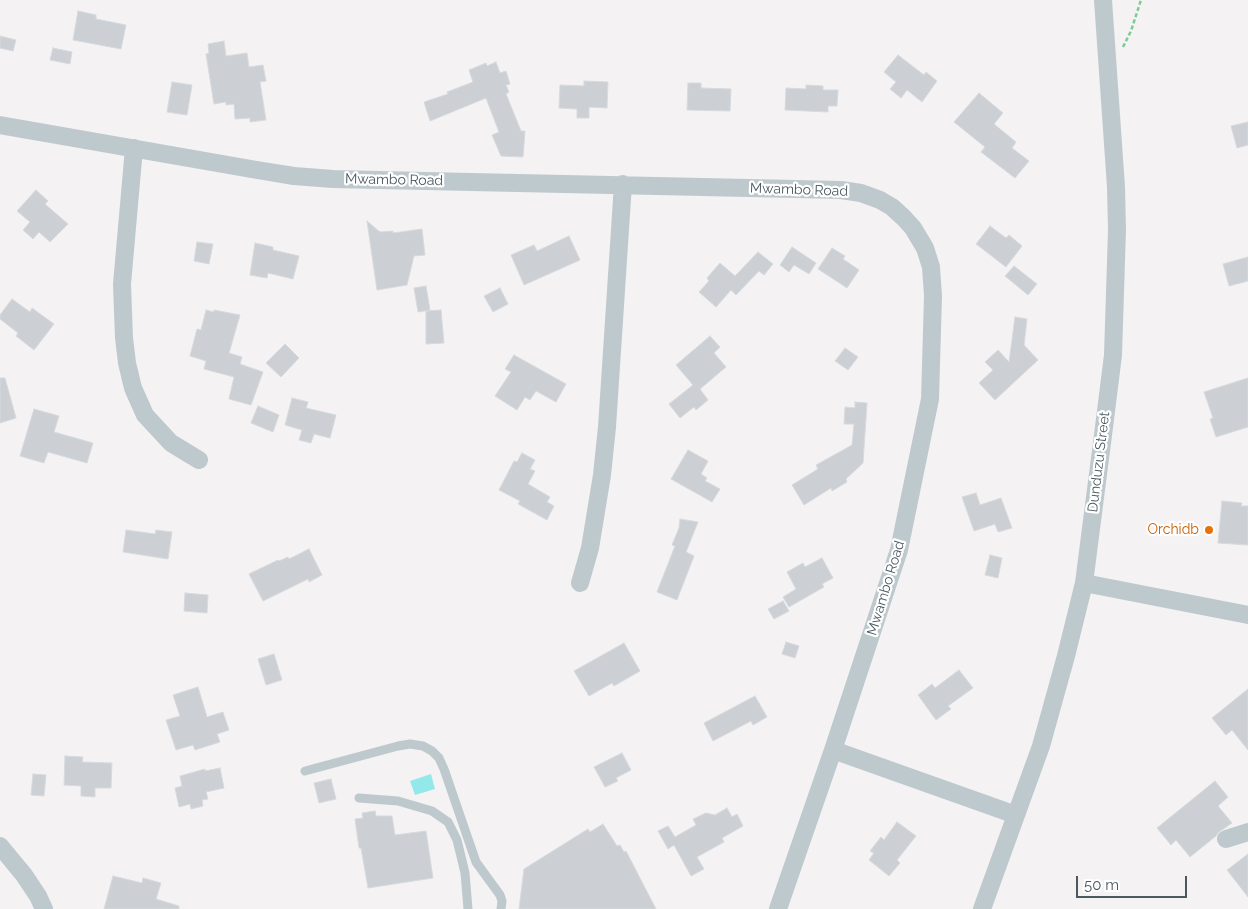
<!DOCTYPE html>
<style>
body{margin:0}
#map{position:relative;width:1248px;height:909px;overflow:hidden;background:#f4f2f3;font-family:Raleway,sans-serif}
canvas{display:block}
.scale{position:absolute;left:1076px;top:876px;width:111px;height:22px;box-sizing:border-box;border:2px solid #4a595f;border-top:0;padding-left:6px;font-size:15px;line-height:18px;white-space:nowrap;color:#4a595f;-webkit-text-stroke:4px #fff;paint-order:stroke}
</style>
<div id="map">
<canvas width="1248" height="909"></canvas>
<div class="scale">50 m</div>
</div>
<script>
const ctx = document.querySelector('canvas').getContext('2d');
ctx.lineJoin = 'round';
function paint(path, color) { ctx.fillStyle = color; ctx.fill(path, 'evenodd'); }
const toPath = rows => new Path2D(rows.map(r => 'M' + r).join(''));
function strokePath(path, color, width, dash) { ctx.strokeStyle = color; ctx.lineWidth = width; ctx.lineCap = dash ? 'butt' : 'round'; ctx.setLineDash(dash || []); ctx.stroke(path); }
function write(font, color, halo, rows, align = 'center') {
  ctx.font = font + ' Raleway,sans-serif'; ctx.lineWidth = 4.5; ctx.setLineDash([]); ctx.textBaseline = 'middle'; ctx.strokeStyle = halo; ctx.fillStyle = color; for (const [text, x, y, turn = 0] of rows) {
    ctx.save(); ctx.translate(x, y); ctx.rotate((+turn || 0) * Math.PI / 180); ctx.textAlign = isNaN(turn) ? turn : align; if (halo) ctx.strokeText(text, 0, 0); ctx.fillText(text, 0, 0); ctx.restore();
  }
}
paint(toPath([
 [431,774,435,789,415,795,410,781]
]), '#93e9e9');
const building = toPath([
 [78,11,96,15,96,19,126,25,121,49,73,40,78,11],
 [0,36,16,40,13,51,0,48,0,36],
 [224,41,226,56,247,53,249,67,263,65,266,81,260,82,266,120,250,122,250,118,235,119,234,104,226,105,226,102,214,104,206,54,209,53,208,44,224,41],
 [53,48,72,52,70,64,50,60,53,48],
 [898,55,924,75,926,72,937,81,922,102,907,90,901,98,890,89,896,82,884,72,898,55],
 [496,62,500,73,506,71,510,84,506,85,509,92,506,94,521,131,525,131,523,157,501,156,492,135,499,132,486,98,430,121,424,102,448,94,447,92,473,82,469,70,486,63,487,66,496,62],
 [584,81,608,82,607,108,589,107,589,118,577,118,577,109,559,108,560,85,584,86,584,81],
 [172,82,192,85,187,115,167,112,172,82],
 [688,83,701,83,701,88,731,89,730,111,687,110,688,83],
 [806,85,823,86,823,90,838,90,837,106,828,106,828,112,785,110,786,88,806,89,806,85],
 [979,93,1003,113,994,124,1016,142,1012,148,1029,161,1015,178,981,152,985,147,954,122,979,93],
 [1248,122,1248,145,1237,148,1231,126,1248,122],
 [36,190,48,201,45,204,68,224,50,242,39,232,33,239,23,230,30,222,17,211,36,190],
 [367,221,380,232,393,231,393,233,422,229,425,255,414,256,407,285,377,290,367,221],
 [990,226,1006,238,1009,235,1022,246,1006,267,976,244,990,226],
 [569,236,580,260,524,285,511,255,534,245,537,251,569,236],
 [197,242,213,244,209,264,194,261,197,242],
 [255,243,273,247,273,250,299,256,293,279,268,273,267,278,250,275,255,243],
 [792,247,816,263,809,274,794,265,789,272,780,265,792,247],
 [832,248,845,256,843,259,859,270,847,288,818,269,832,248],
 [758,252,773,264,764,275,759,271,736,295,731,290,716,307,699,292,709,281,707,278,720,263,735,276,758,252],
 [1248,257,1248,281,1229,286,1223,264,1248,257],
 [1014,266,1037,284,1028,295,1005,276,1014,266],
 [426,286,430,310,418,312,414,288,426,286],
 [500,288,508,304,493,312,484,296,500,288],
 [12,299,30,312,32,308,54,324,34,350,16,336,18,333,0,319,0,315,12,299],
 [206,310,214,312,214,310,240,315,229,353,242,357,240,364,263,372,251,405,229,399,234,377,204,369,206,361,190,356,197,329,201,330,206,310],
 [441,310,444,343,426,344,426,311,441,310],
 [1015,317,1027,319,1024,345,1038,360,995,400,979,383,993,370,985,362,998,350,1009,362,1015,317],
 [710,336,720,347,714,353,726,367,700,389,708,400,696,410,694,407,680,418,669,404,693,385,676,365,710,336],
 [285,344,299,358,281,377,266,363,285,344],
 [845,348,858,357,848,370,835,361,845,348],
 [514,355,566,384,556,402,536,391,530,400,525,397,517,410,495,396,511,372,505,369,514,355],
 [0,378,5,378,16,418,0,423,0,378],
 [1248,378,1248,427,1216,437,1210,419,1213,418,1204,392,1248,378],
 [292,398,308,402,306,408,336,415,330,438,314,434,311,443,299,440,302,430,285,425,292,398],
 [855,402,867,403,863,463,846,479,847,482,832,491,831,488,804,505,792,485,818,469,816,465,852,445,854,424,844,424,845,407,855,408,855,402],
 [258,406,279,415,273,432,251,423,258,406],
 [34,409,59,416,54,432,93,443,87,463,48,452,44,463,20,456,34,409],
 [688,450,708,461,701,474,707,478,705,481,720,489,712,502,671,479,688,450],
 [522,453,535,460,530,469,535,471,528,484,550,497,547,502,554,506,547,520,518,504,520,501,499,490,514,461,517,462,522,453],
 [976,493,980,505,1001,498,1012,528,998,532,995,524,974,531,962,497,976,493],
 [1222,501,1242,503,1241,506,1248,506,1248,545,1218,543,1222,501],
 [680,519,698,522,686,552,694,556,677,600,657,592,675,546,672,545,679,528,680,519],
 [126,530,155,534,156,530,172,532,168,559,123,552,126,530],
 [309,549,322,575,309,582,308,579,263,601,249,574,278,560,279,561,288,557,289,559,309,549],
 [990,555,1002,558,998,578,985,575,990,555],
 [822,558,833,578,822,584,824,587,789,607,783,597,796,589,787,572,803,563,805,567,822,558],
 [185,593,208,595,207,613,184,611,185,593],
 [783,601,789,611,774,619,768,609,783,601],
 [786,642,799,646,795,658,782,654,786,642],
 [624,643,640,671,614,686,612,683,589,696,574,671,624,643],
 [274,654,282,680,266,685,258,659,274,654],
 [959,670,973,688,948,706,951,709,936,720,918,695,932,684,935,688,959,670],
 [198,687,207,717,223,712,229,730,217,734,220,742,195,750,193,745,176,750,166,720,180,716,173,695,198,687],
 [1248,689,1248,750,1232,730,1226,735,1212,718,1248,689],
 [755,696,767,717,753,725,751,721,713,741,704,723,755,696],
 [622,753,631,770,616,778,618,781,605,787,594,767,622,753],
 [65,756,83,757,82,762,112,763,111,788,95,788,95,797,81,796,81,786,64,785,65,756],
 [220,768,224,788,206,792,208,799,202,800,203,806,191,809,190,804,179,807,175,788,182,786,180,776,205,769,205,771,220,768],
 [33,774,46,775,44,796,31,795,33,774],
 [331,779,336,799,319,803,314,783,331,779],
 [1215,781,1228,797,1218,806,1232,823,1219,832,1216,836,1190,857,1176,840,1171,845,1157,828,1215,781],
 [727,808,732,817,737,814,743,826,722,838,724,842,697,857,704,869,691,876,674,845,668,849,658,831,668,826,675,837,696,825,693,819,706,813,715,815,727,808],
 [375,811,376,816,392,816,395,835,426,831,433,878,368,888,361,848,359,848,355,819,363,818,362,813,375,811],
 [897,822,916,836,897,860,900,863,889,876,869,860,874,853,870,851,881,837,884,840,897,822],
 [603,824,617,846,620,845,624,852,626,851,656,909,519,909,524,869,588,829,590,832,603,824],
 [1248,854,1248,897,1227,870,1248,854],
 [113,876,142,883,143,878,161,883,156,899,179,906,179,909,104,909,113,876]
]);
paint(building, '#ccd0d4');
strokePath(building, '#d6dadd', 1);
strokePath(toPath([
 [1123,47,1131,31,1141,0]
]), '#7dcb94', 2.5, [4, 2.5]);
strokePath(toPath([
 [305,771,398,746,410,744,423,746,432,751,439,758,444,769,476,862,500,895,502,901,501,909],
 [359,798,398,801,432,811,448,822,457,840,465,873,468,909]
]), '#bec9ce', 9);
strokePath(toPath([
 [0,125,257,170,294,176,333,179,841,190,861,193,880,200,892,207,904,218,913,228,925,248,931,267,933,296,930,399,899,550,833,750,778,909],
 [134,148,122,284,124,338,127,363,133,388,145,415,171,443,199,460],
 [580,583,590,548,602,475,607,427,623,184],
 [1084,583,1248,615],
 [833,750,1016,815],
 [1226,839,1248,832],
 [0,846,24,875,38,896,44,909],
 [982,909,1041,746,1066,656,1084,583,1103,435,1113,355,1117,230,1116,187,1103,0]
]), '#bec9ce', 18);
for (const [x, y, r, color] of [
 [1209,530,5,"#e8710a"]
]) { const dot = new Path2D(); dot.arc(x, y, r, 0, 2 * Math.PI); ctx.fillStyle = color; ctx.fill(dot); strokePath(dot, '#fff', 2); }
write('14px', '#4a595f', '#fff', [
 ["Mwambo Road",394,180,1],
 ["Mwambo Road",799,190,2],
 ["Dunduzu Street",1099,462,-83],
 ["Mwambo Road",886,588,-73]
]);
write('14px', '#c56008', '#fff', [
 ["Orchidb",1199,530]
], 'right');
</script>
